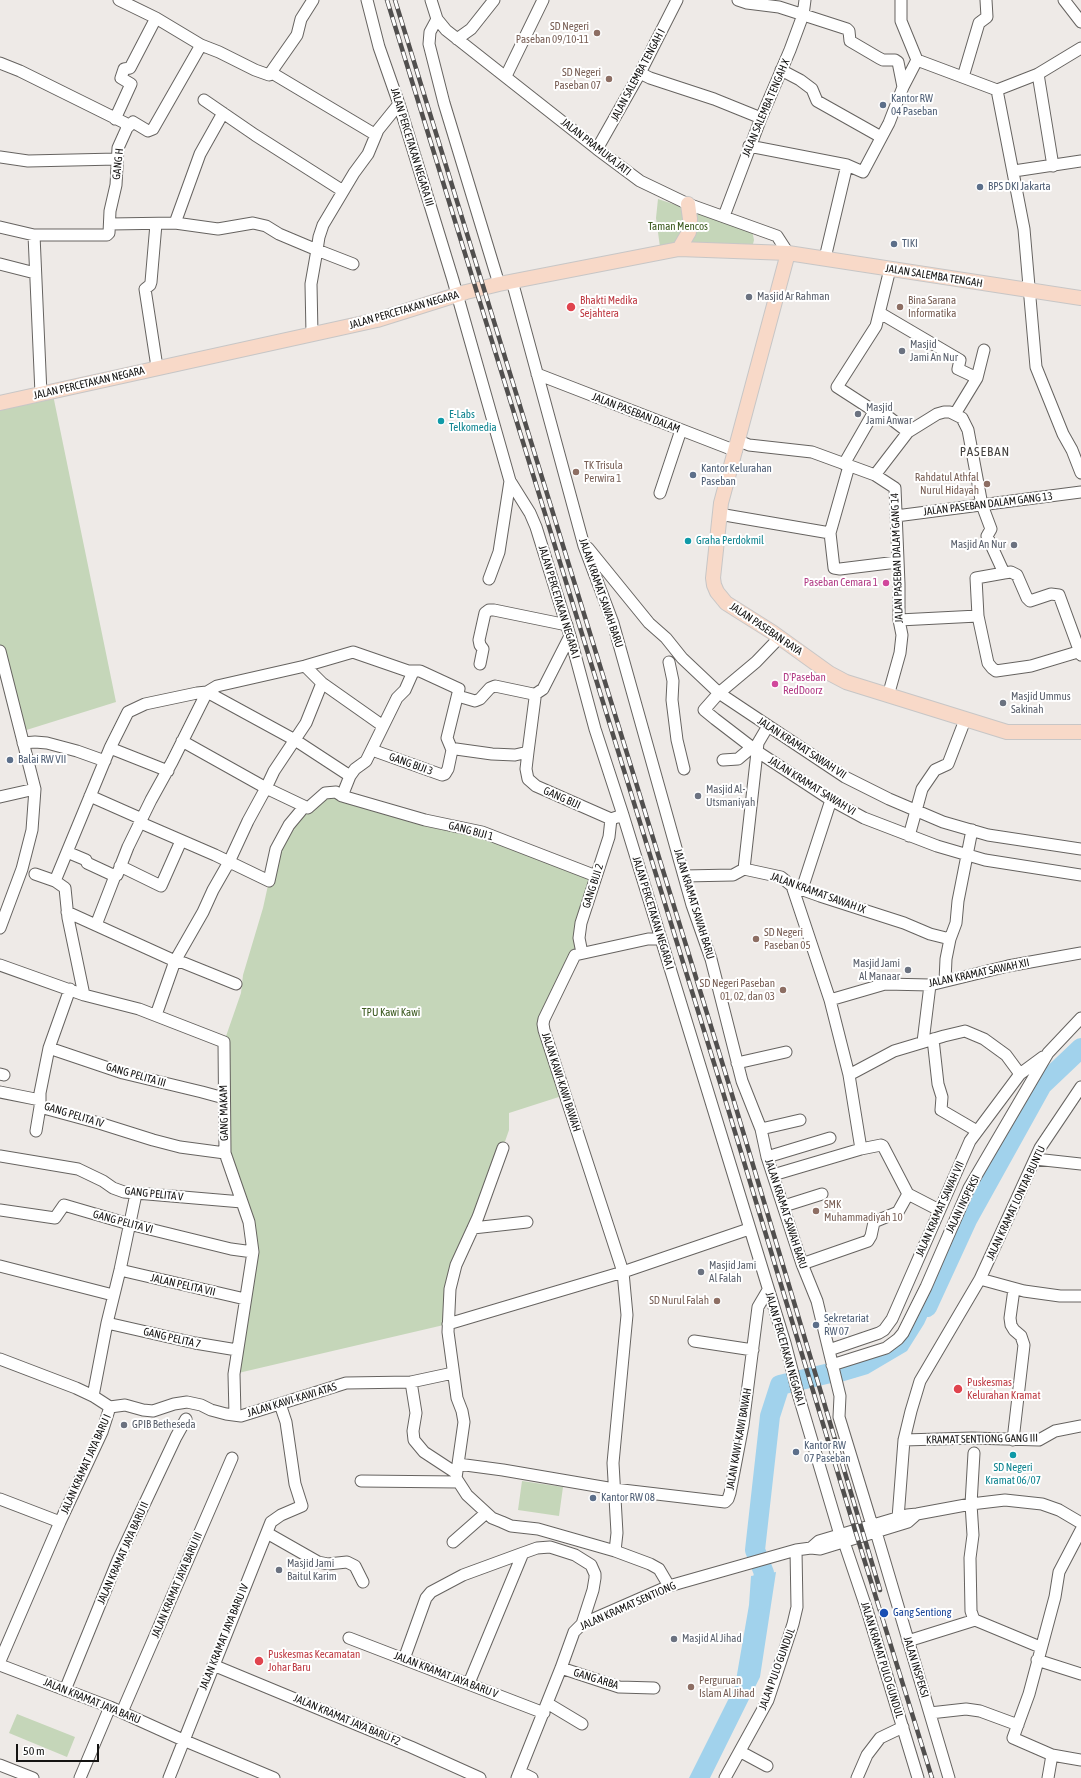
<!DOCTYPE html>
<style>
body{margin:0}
#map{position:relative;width:1081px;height:1778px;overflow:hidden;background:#eeeae7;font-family:"Asap Condensed",sans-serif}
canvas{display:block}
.scale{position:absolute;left:16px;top:1744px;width:83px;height:18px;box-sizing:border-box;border:2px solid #141312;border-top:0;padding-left:5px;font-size:12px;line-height:14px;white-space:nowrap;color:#141312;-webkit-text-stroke:3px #fff;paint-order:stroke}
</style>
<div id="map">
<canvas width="1081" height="1778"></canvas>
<div class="scale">50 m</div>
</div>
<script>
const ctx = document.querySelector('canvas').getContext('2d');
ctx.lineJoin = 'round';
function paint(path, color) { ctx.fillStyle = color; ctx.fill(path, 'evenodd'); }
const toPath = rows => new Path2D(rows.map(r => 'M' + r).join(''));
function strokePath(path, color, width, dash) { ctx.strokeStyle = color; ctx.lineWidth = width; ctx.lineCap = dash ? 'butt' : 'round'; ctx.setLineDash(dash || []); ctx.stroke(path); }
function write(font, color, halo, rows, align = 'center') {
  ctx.font = font + ' "Asap Condensed",sans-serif'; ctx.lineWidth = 4; ctx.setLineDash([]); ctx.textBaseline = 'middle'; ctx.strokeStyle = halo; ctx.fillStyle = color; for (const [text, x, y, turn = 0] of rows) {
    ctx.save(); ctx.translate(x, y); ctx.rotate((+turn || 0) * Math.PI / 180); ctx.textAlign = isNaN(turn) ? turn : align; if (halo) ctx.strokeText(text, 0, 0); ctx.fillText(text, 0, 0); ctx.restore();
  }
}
paint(toPath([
 [658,199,752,230,754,240,752,248,660,247,656,218],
 [52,390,116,702,20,732,0,651,0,402],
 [325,793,482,832,596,876,581,923,582,953,544,1019,565,1095,509,1113,509,1130,501,1153,456,1265,448,1324,234,1374,253,1252,226,1159,224,1042,241,993,243,975,263,908,276,849,289,825],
 [522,1481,563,1487,559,1516,518,1510],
 [17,1714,75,1737,67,1757,9,1733]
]), '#c5d6b9');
paint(toPath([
 [931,1281,942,1285,924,1324,907,1351,868,1374,841,1382,836,1367,885,1352],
 [776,1572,760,1677,710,1778,689,1778,735,1686,749,1605,751,1576]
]), '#a1d2ec');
strokePath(toPath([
 [927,1307,967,1220,1042,1085,1081,1048],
 [760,1600,764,1573,755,1550,770,1416,780,1385,855,1367]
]), '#a1d2ec', 20);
const minor = toPath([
 [119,0,156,18,201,45,219,52,255,70,269,75,297,35,301,19,313,0],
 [367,0,379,47,399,104,453,280,510,481,530,513,536,527,570,636,595,729,623,815,785,1343,799,1397,840,1535],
 [431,0,437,19,446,30,597,149,640,181,688,204,777,236,788,253],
 [738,0,747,3,779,7,847,29,849,31,850,41,879,58,883,60,895,60,898,62,903,87],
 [901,0,901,21,917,60],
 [1064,0,1081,22],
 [437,19,430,32,429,44,444,103,499,284],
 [457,39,471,29,494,0],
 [0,63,20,71,125,123,127,128,118,148,116,185,110,211,109,233,107,235,34,235,0,227],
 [781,70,800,80,812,89,817,101,881,137],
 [272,73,376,135],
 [640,73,650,78,714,99,761,118],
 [1038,74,1053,166],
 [506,76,543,0],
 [963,77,979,23,987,17,986,0],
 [997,90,1038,74,1081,48],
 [204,100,255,135,343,191],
 [115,119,131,84,121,78,124,69,130,68,156,18],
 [127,128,133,122,148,131,153,129,201,45],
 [749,146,847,165,863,172,889,123,903,87,917,60,997,90,1024,229,1036,367,1063,434,1072,450,1081,473],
 [597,149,640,73,677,0],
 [0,157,28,161,117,159],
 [1014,171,1081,161],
 [724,216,761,118,790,50,803,15,805,0],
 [175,223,218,229,253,223,266,226,279,234,317,250,311,284,312,334],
 [110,224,175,223,200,154,223,113],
 [156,224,151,282,150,285,145,289,157,367],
 [34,235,41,394],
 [825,258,847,165],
 [0,264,35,273],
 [353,264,317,250,319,237,323,225,354,173,368,154,378,130,399,104],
 [890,269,876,326,837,387,871,409,886,415,908,432],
 [512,281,584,546,613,623,692,905,711,959,742,1081,761,1129,767,1157,802,1264,817,1301,840,1396,839,1417,872,1525],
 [880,313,960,360,958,369,977,378],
 [537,374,736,451],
 [955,414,977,378,984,350],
 [739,441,749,445,812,452,875,475,895,488,899,584,899,620,902,635,900,653,888,696],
 [844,464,875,410],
 [849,466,830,533,834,568,840,569,897,562],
 [875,475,908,432,937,414,944,412,950,412,962,418,968,430,982,505,991,529,987,536,1004,573,1011,572,1017,575,1027,598,1030,601,1051,594,1059,595,1081,655],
 [660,493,681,430],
 [719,514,830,533],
 [896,516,1081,492],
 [588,548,649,623,666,638,682,658,719,693,845,777,889,799,943,822,988,835,1081,849],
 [489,579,499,552,510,481],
 [978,616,976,578,1004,573],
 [899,620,978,616,988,663,992,668,996,671,1031,666,1081,651],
 [780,637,756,662,719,693,704,710,715,719,758,752,831,800,864,818,937,846,985,860,1081,875],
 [0,651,35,789,32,830,22,869,0,928],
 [669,662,673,681,672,700,677,740,684,769],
 [480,664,483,649,480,645,479,640,485,613,489,610,494,610,567,625],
 [305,666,322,683,383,726],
 [534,695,543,689,570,636],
 [458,696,475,701,480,699,490,688,495,686,533,694,535,698,528,752,526,769,528,779,536,786,611,819,623,815],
 [182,741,266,788,274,771,306,723,322,683],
 [23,743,35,742,47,743,77,751,105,761],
 [110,748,128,712,145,704,197,693,207,692,217,686,305,666,353,652,408,671,420,671,459,689,447,738,452,750],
 [372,750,442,775,445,774,448,769,452,750,456,749,492,754,515,755,528,752],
 [723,760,738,759,751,748],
 [90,796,142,819],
 [342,796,425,820,482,832,596,876],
 [0,797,35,789],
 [141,823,215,855,269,881,276,849,289,825,304,807],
 [909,836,922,789,935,770,948,764,965,720],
 [67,852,86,860,87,863,115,876,117,875,128,847,151,800,172,762,207,692,295,740,350,776],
 [120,866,161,886,181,841],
 [744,869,758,743,768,726],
 [35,874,55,881,65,888,68,918,84,995],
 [684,876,733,875,744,869,781,877,792,886,820,896,904,923,930,934,950,939],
 [55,881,110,748,168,771],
 [792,886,830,1000,849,1075,861,1149,881,1145,883,1146,908,1194,939,1210],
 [802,889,831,800],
 [67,912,175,961,184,963,236,984],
 [96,925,115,876],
 [661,939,648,939,575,955,544,1019,543,1024,544,1030,623,1272,627,1315,613,1463,617,1533,615,1551,650,1564,659,1569,669,1586],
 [582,953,579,938,581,923,609,837,611,819],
 [0,965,84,995,139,1009,224,1042,225,1153,249,1222,253,1252,234,1374,235,1415],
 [945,981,946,959,950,939,956,923,958,901,972,830],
 [70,989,49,1048,40,1093,40,1107,99,1123,153,1140,180,1147,225,1153],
 [830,1000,885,984,930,985,1008,966,1081,953],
 [156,1015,175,961,203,912,213,890,229,862,248,821,266,788,308,808,325,793,336,792,342,796,350,776,355,769,366,761,397,698,405,690,413,672],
 [933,1039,938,1084,942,1097,941,1110,977,1131],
 [923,1042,930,985],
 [49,1048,123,1073,202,1092,224,1098],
 [737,1063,786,1052],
 [0,1074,4,1075],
 [849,1075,894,1051,944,1036,965,1031,984,1039,1006,1055,1020,1074],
 [0,1092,40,1100],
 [761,1129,800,1120],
 [36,1131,40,1107],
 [503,1148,478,1217,456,1265,450,1289,448,1332,457,1398,462,1411,464,1422,456,1478,467,1495,492,1518,502,1522,511,1526,538,1529,615,1551],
 [0,1156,78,1169,103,1181,113,1188,124,1192,242,1202],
 [767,1157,830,1138],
 [1035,1159,1081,1164],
 [773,1175,861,1149],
 [784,1206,822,1194],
 [0,1210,55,1218,64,1205,129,1224,231,1249,253,1252],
 [473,1228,527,1222],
 [802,1264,868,1241,871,1236,874,1222,898,1212,908,1194],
 [0,1266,113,1295],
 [120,1270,245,1299],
 [980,1279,1024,1291,1060,1296,1081,1296],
 [107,1323,195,1343,237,1350],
 [448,1324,623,1272,749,1229],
 [694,1341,753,1350],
 [829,1350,879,1333,884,1330,892,1319,970,1141,1020,1074,1043,1057],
 [0,1359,76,1388,93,1396,110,1407],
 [832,1365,886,1348,898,1339,903,1333,926,1287,969,1188,1048,1053,1081,1018],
 [411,1382,416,1413,413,1431,414,1440,424,1452,456,1473],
 [93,1396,107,1323,120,1270,136,1194],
 [110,1407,125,1405,143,1410,153,1411,174,1404,187,1402,201,1405,211,1410,226,1414,241,1416,346,1383,411,1382,453,1373],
 [904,1440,972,1438,1039,1440,1055,1431,1081,1426],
 [1013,1440,1024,1345,1021,1336,1014,1330,1011,1325,1010,1318,1014,1289],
 [974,1453,971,1504,973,1535,970,1558,971,1611,973,1617,975,1620,1040,1647],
 [458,1464,503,1470,614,1489,725,1502,728,1499,730,1493,743,1425,758,1307,768,1290],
 [361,1481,458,1482],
 [0,1499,60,1522],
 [898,1518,904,1440,911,1411,920,1381,980,1279,1040,1148,1081,1087],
 [1081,1530,1059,1572,1055,1597,1029,1694,1013,1738,1052,1755,1081,1760],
 [876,1532,949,1778],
 [267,1533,318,1562,328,1564,347,1562,355,1566,363,1582],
 [453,1542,486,1513],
 [844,1542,867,1610,918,1778],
 [811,1548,819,1541,907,1515,917,1514,971,1504,1005,1500,1042,1504,1059,1510,1081,1523],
 [349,1638,544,1713],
 [908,1641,975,1620],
 [404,1659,426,1598,431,1592,463,1575,523,1553],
 [1037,1660,1081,1674],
 [0,1661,60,1522,102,1432,110,1407],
 [0,1665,110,1707,183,1740,274,1778],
 [213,1665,411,1747,480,1778],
 [561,1668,619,1687,654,1688],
 [469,1683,523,1553,537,1548,550,1547,575,1555,591,1565,595,1574,595,1578,593,1590,582,1624],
 [65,1690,118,1560,176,1437,186,1419],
 [547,1703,582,1724],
 [122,1712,232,1458],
 [930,1713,966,1709,980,1711,1018,1725],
 [741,1752,767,1766],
 [0,1765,33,1778],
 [520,1772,532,1778],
 [80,1778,110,1707],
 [169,1778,271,1522,281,1515,302,1506,295,1484,286,1422,280,1404],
 [517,1778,561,1668,574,1632,582,1624,669,1586,796,1550,811,1548,820,1549,908,1522,917,1514],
 [725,1778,768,1700,793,1624,797,1607,796,1550],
 [857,1778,867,1755,880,1738,903,1727],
 [1048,1778,1052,1755]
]);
const major = toPath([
 [679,249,689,232,690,219,688,204],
 [788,253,721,503,713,578,714,585,717,592,726,603,772,632,829,673,846,682,1007,732,1081,732],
 [0,403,377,320,466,292,499,284,679,249,788,253,1081,298]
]);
strokePath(minor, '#666360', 13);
strokePath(major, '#c7c6c6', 16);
strokePath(minor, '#fff', 11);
strokePath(major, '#f8d9c8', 14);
const rail = toPath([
 [387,0,722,1089,855,1530,932,1778],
 [395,0,730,1088,880,1590]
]);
strokePath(rail, '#514f4e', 4.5);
strokePath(rail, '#fff', 3, [9]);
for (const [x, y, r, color] of [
 [597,33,4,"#8d6e63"],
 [609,79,4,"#8d6e63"],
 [883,105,4,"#5c6f8a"],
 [980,187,4,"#5c6f8a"],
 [894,244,4,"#5c6f8a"],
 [749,297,4,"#6b7280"],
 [571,307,5,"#e0444e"],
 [900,307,4,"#8d6e63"],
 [902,351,4,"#6b7280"],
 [858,414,4,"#6b7280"],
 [441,421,4,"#0f9aa8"],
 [576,472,4,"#8d6e63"],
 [693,475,4,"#5c6f8a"],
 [987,484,4,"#8d6e63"],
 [688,541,4,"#0f9aa8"],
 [1014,545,4,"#6b7280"],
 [886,583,4,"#d1479c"],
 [775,684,4,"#d1479c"],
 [1003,703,4,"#6b7280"],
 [10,760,4,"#5c6f8a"],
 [698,796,4,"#6b7280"],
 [756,939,4,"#8d6e63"],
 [908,970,4,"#6b7280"],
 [783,990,4,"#8d6e63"],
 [816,1211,4,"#8d6e63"],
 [701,1272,4,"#6b7280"],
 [717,1301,4,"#8d6e63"],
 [816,1325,4,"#5c6f8a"],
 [958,1389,5,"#e0444e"],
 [124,1425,4,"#6b7280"],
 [796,1452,4,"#5c6f8a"],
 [1013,1455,4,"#0f9aa8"],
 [593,1498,4,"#5c6f8a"],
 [279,1570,4,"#6b7280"],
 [884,1613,5,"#1a4fb4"],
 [674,1639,4,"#6b7280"],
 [259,1661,5,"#e0444e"],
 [691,1687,4,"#8d6e63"]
]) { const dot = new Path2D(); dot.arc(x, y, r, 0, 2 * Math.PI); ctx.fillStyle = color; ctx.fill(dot); strokePath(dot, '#fff', 1.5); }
write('11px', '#785e54', '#fff', [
 ["SD Negeri",589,27],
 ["Paseban 09/10-11",589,40],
 ["SD Negeri",601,73],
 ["Paseban 07",601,86],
 ["Bina Sarana",908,301,"left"],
 ["Informatika",908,314,"left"],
 ["TK Trisula",584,466,"left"],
 ["Perwira 1",584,479,"left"],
 ["Rahdatul Athfal",979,478],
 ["Nurul Hidayah",979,491],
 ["SD Negeri",764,933,"left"],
 ["Paseban 05",764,946,"left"],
 ["SD Negeri Paseban",775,984],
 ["01, 02, dan 03",775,997],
 ["SMK",824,1205,"left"],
 ["Muhammadiyah 10",824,1218,"left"],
 ["SD Nurul Falah",709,1301],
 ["Perguruan",699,1681,"left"],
 ["Islam Al Jihad",699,1694,"left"]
], 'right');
write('11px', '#141312', '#fff', [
 ["JALAN SALEMBA TENGAH I",638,75,-62],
 ["JALAN SALEMBA TENGAH X",766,108,-67],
 ["JALAN PERCETAKAN NEGARA III",412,147,73],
 ["JALAN PRAMUKA JATI",596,147,38],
 ["GANG H",118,164,-84],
 ["JALAN SALEMBA TENGAH",934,276,9],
 ["JALAN PERCETAKAN NEGARA",404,310,-16],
 ["JALAN PERCETAKAN NEGARA",89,383,-13],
 ["JALAN PASEBAN DALAM",636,413,21],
 ["JALAN PASEBAN DALAM GANG 13",988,504,-7],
 ["JALAN PASEBAN DALAM GANG 14",897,558,-92],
 ["JALAN KRAMAT SAWAH BARU",601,593,71],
 ["JALAN PERCETAKAN NEGARA I",559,602,73],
 ["JALAN PASEBAN RAYA",766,629,34],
 ["JALAN KRAMAT SAWAH VII",802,748,33],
 ["GANG BIJI 3",411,764,20],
 ["JALAN KRAMAT SAWAH VI",812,786,32],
 ["GANG BIJI",562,798,24],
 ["GANG BIJI 1",471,831,15],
 ["GANG BIJI 2",593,886,-72],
 ["JALAN KRAMAT SAWAH IX",818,893,20],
 ["JALAN KRAMAT SAWAH BARU",694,904,73],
 ["JALAN PERCETAKAN NEGARA I",653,913,73],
 ["JALAN KRAMAT SAWAH XII",979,973,-12],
 ["GANG PELITA III",136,1075,16],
 ["JALAN KAWI-KAWI BAWAH",561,1082,72],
 ["GANG MAKAM",224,1113,-91],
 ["GANG PELITA IV",74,1115,17],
 ["GANG PELITA V",154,1194,6],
 ["JALAN KRAMAT LONTAR BUNTU",1016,1203,-65],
 ["JALAN INSPEKSI",963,1204,-64],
 ["JALAN KRAMAT SAWAH VII",940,1209,-66],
 ["JALAN KRAMAT SAWAH BARU",786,1214,72],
 ["GANG PELITA VI",123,1222,15],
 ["JALAN PELITA VII",183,1285,13],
 ["GANG PELITA 7",172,1338,13],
 ["JALAN PERCETAKAN NEGARA I",785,1349,74],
 ["JALAN KAWI-KAWI ATAS",292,1400,-17],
 ["JALAN KAWI-KAWI BAWAH",739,1439,-80],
 ["KRAMAT SENTIONG GANG III",982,1439,-1],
 ["JALAN KRAMAT JAYA BARU I",86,1464,-66],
 ["JALAN KRAMAT JAYA BARU II",123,1553,-66],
 ["JALAN KRAMAT JAYA BARU III",177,1585,-67],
 ["JALAN KRAMAT SENTIONG",628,1606,-24],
 ["JALAN KRAMAT JAYA BARU IV",224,1637,-68],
 ["JALAN KRAMAT PULO GUNDUL",882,1660,73],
 ["JALAN INSPEKSI",916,1667,73],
 ["JALAN PULO GUNDUL",777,1669,-70],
 ["JALAN KRAMAT JAYA BARU V",446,1675,21],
 ["GANG ARBA",596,1679,17],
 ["JALAN KRAMAT JAYA BARU",92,1701,22],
 ["JALAN KRAMAT JAYA BARU F2",347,1720,23]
]);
write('11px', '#4e5e75', '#fff', [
 ["Kantor RW",891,99],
 ["04 Paseban",891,112],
 ["BPS DKI Jakarta",988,187],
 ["TIKI",902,244],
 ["Kantor Kelurahan",701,469],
 ["Paseban",701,482],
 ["Balai RW VII",18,760],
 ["Sekretariat",824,1319],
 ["RW 07",824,1332],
 ["Kantor RW",804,1446],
 ["07 Paseban",804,1459],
 ["Kantor RW 08",601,1498]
], 'left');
write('11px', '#3b591e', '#fff', [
 ["Taman Mencos",678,227],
 ["TPU Kawi Kawi",391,1013]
]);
write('11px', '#5b616d', '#fff', [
 ["Masjid Ar Rahman",757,297],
 ["Masjid",910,345],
 ["Jami An Nur",910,358],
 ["Masjid",866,408],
 ["Jami Anwar",866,421],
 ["Masjid An Nur",1006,545,"right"],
 ["Masjid Ummus",1011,697],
 ["Sakinah",1011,710],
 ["Masjid Al-",706,790],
 ["Utsmaniyah",706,803],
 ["Masjid Jami",900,964,"right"],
 ["Al Manaar",900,977,"right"],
 ["Masjid Jami",709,1266],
 ["Al Falah",709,1279],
 ["GPIB Betheseda",132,1425],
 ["Masjid Jami",287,1564],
 ["Baitul Karim",287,1577],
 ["Masjid Al Jihad",682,1639]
], 'left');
write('11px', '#be3a42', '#fff', [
 ["Bhakti Medika",580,301],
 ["Sejahtera",580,314],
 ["Puskesmas",967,1383],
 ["Kelurahan Kramat",967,1396],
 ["Puskesmas Kecamatan",268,1655],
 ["Johar Baru",268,1668]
], 'left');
write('11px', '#0d838f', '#fff', [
 ["E-Labs",449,415],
 ["Telkomedia",449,428],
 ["Graha Perdokmil",696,541],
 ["SD Negeri",1013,1468,"center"],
 ["Kramat 06/07",1013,1481,"center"]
], 'left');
write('11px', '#b23c85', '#fff', [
 ["Paseban Cemara 1",878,583],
 ["D'Paseban",783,678,"left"],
 ["RedDoorz",783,691,"left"]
], 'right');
write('11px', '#164399', '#fff', [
 ["Gang Sentiong",893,1613]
], 'left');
ctx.letterSpacing = '1px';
write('13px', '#45423f', '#fff', [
 ["PASEBAN",985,452]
]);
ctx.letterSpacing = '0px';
</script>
